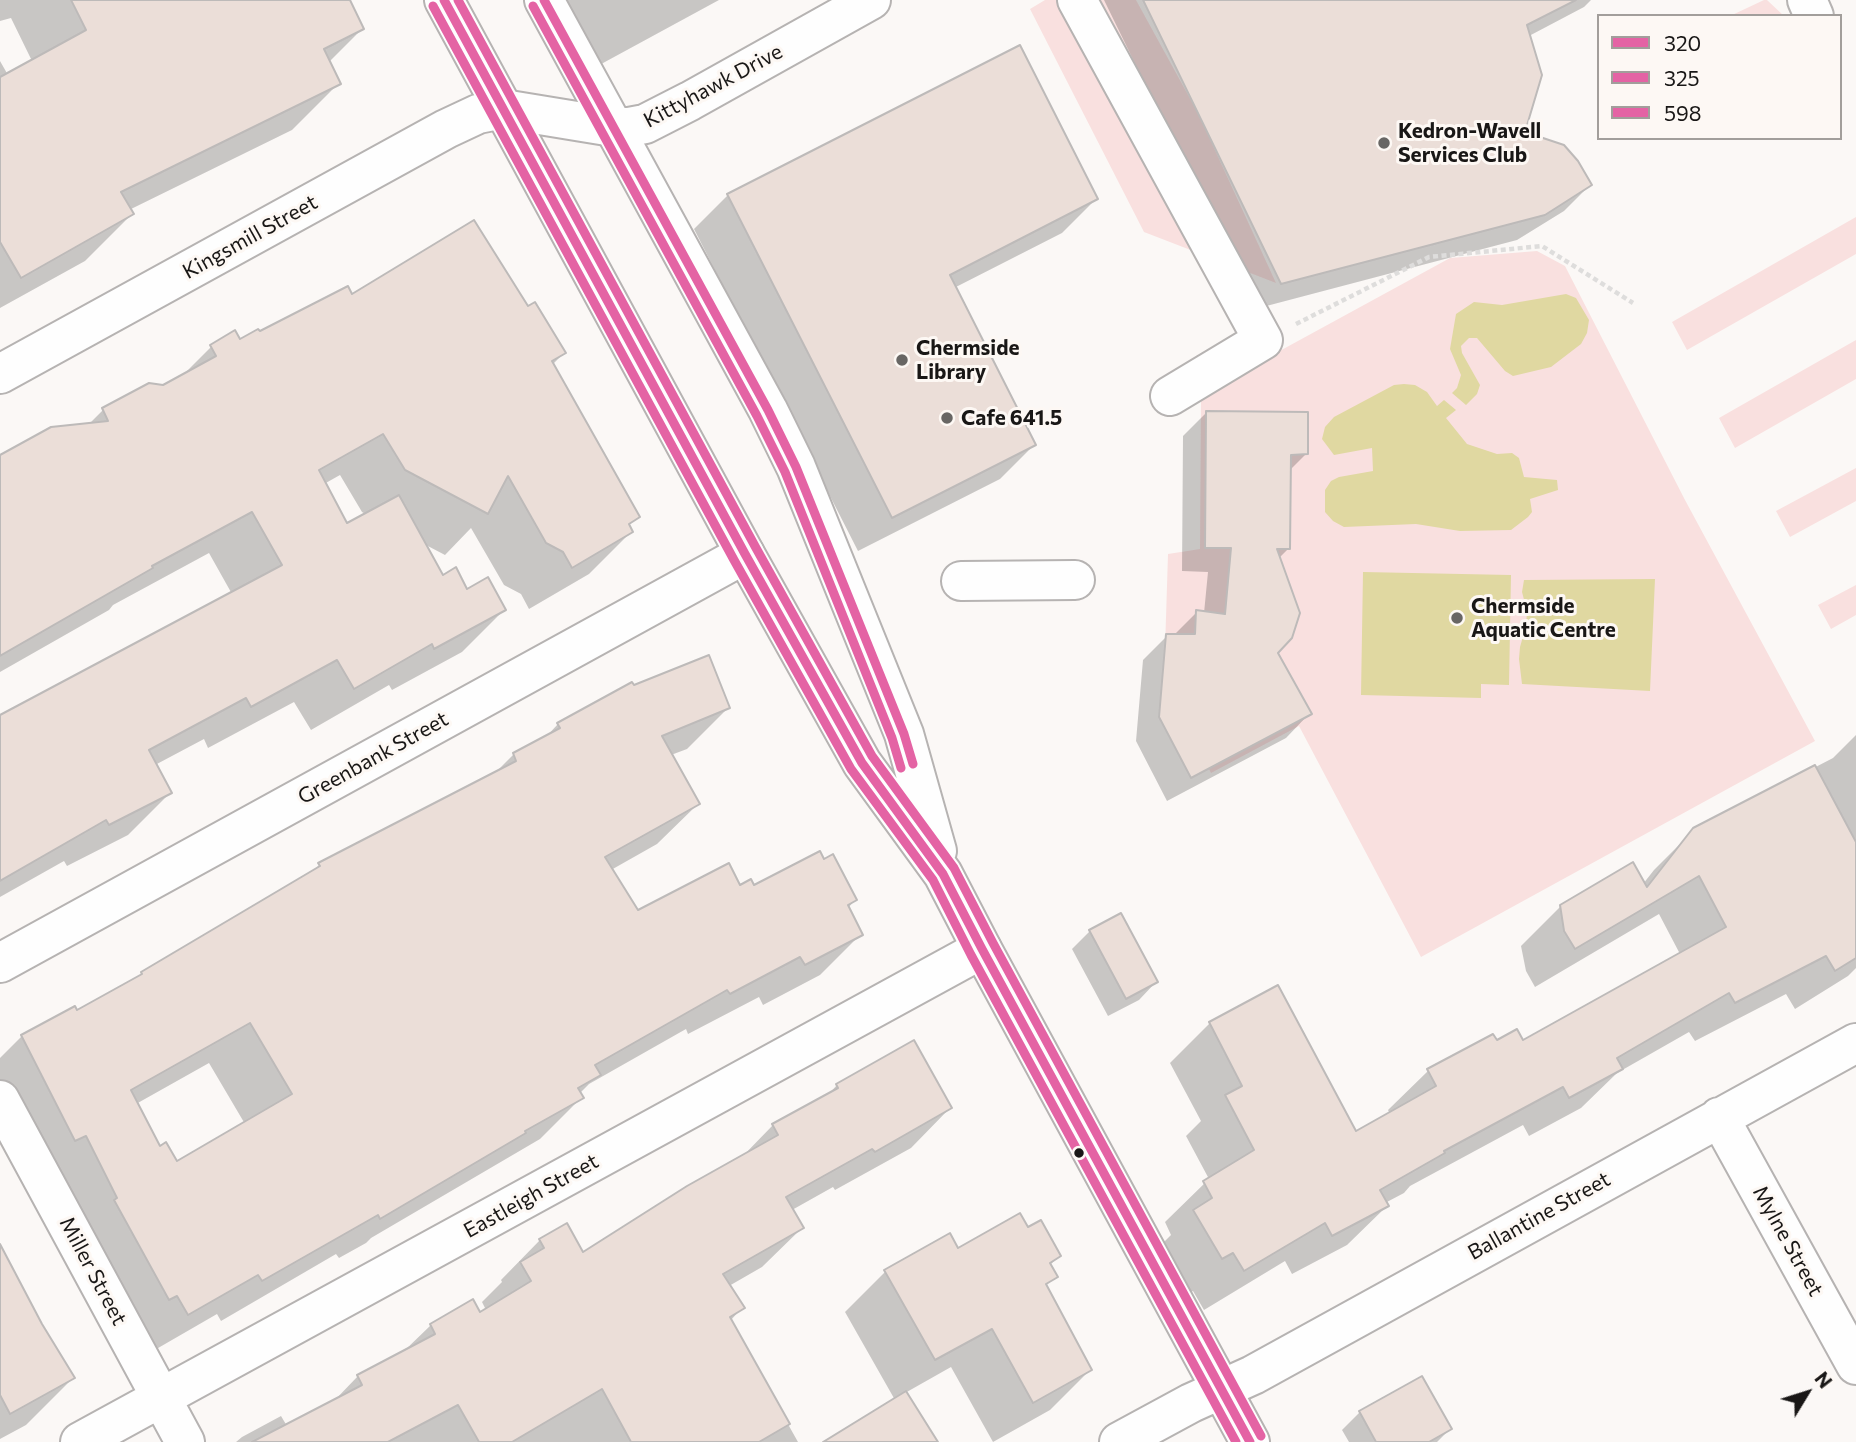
<!DOCTYPE html>
<style>
body{margin:0}
#map{position:relative;width:1856px;height:1442px;overflow:hidden;background:#fbf8f6;font-family:Commissioner,sans-serif}
canvas{display:block}
.legend{position:absolute;left:1597px;top:14px;width:245px;height:126px;box-sizing:border-box;background:#fdf8f4;border:2px solid #a29e9b;margin:0;padding:9px 12px;list-style:none;font-size:21px;color:#191716}
.legend li{display:flex;align-items:center;gap:14px;height:35px}
.legend b{width:35px;border:2px solid #a29e9b}
.north{position:absolute;left:1772px;top:1358px;width:70px;height:70px;-webkit-text-stroke:5px #fdf8f4;paint-order:stroke;rotate:52deg;font-size:19px;font-weight:700;line-height:28px;text-align:center;color:#191716}
.north::after{content:'';display:block;margin:auto;width:24px;height:32px;background:#191716;clip-path:polygon(50% 0,100% 100%,50% 72%,0 100%)}
</style>
<div id="map">
<canvas width="1856" height="1442"></canvas>
<ul class="legend">
<li><b style="height:9px;background:#e463a4"></b>320</li>
<li><b style="height:9px;background:#e463a4"></b>325</li>
<li><b style="height:9px;background:#e463a4"></b>598</li>
</ul>
<div class="north">N</div>
</div>
<script>
const ctx = document.querySelector('canvas').getContext('2d');
ctx.lineJoin = 'round';
function paint(path, color) { ctx.fillStyle = color; ctx.fill(path, 'evenodd'); }
const toPath = rows => new Path2D(rows.map(r => 'M' + r).join(''));
function strokePath(path, color, width, dash) { ctx.strokeStyle = color; ctx.lineWidth = width; ctx.lineCap = dash ? 'butt' : 'round'; ctx.setLineDash(dash || []); ctx.stroke(path); }
function write(font, color, halo, rows, align = 'center') {
  ctx.font = font + ' Commissioner,sans-serif'; ctx.lineWidth = 6; ctx.setLineDash([]); ctx.textBaseline = 'middle'; ctx.strokeStyle = halo; ctx.fillStyle = color; for (const [text, x, y, turn = 0] of rows) {
    ctx.save(); ctx.translate(x, y); ctx.rotate((+turn || 0) * Math.PI / 180); ctx.textAlign = isNaN(turn) ? turn : align; if (halo) ctx.strokeText(text, 0, 0); ctx.fillText(text, 0, 0); ctx.restore();
  }
}
paint(toPath([
 [1045,0,1136,0,1198,113,1276,283,1144,232,1030,9],
 [1764,0,1767,0,1784,16,1730,16],
 [1856,217,1856,254,1687,350,1672,322],
 [1537,251,1565,266,1685,500,1815,741,1421,957,1299,726,1211,773,1164,681,1168,554,1200,549,1201,396,1232,377,1450,258],
 [1856,340,1856,379,1735,448,1719,418],
 [1856,468,1856,501,1790,537,1776,511],
 [1856,585,1856,615,1831,629,1818,605]
]), '#f9e0df');
paint(toPath([
 [1566,294,1576,298,1589,320,1587,333,1581,344,1551,367,1513,376,1505,371,1477,338,1469,338,1461,346,1462,353,1480,385,1477,394,1466,405,1452,393,1457,388,1461,375,1450,349,1456,314,1474,302,1502,305],
 [1404,384,1415,385,1427,392,1437,406,1444,400,1456,410,1446,418,1467,444,1497,454,1512,453,1519,458,1524,477,1557,480,1558,490,1530,499,1532,512,1528,517,1511,530,1460,531,1416,524,1344,527,1333,521,1325,512,1325,490,1331,481,1339,477,1373,471,1372,448,1334,455,1322,439,1325,427,1334,417,1394,385],
 [1363,572,1511,575,1509,685,1481,684,1481,698,1361,695],
 [1655,579,1650,691,1522,684,1519,659,1520,647,1526,626,1527,611,1522,592,1524,580]
]), '#e0d8a1');
paint(toPath([
 [0,0,348,0,362,29,328,63,339,83,292,130,129,210,132,214,85,261,0,308,0,61,8,75,32,61,11,18,0,21],
 [540,0,719,0,581,75],
 [1104,0,1591,0,1584,7,1529,36,1523,133,1590,185,1564,211,1517,240,1255,309],
 [728,195,1096,199,1062,233,954,288,1034,445,1000,479,858,551,694,229],
 [351,296,527,309,564,353,552,365,638,517,628,526,631,532,589,574,529,609,521,594,504,585,471,528,445,555,424,544,442,577,504,610,462,652,392,690,389,685,311,730,294,702,208,748,204,739,155,765,170,793,128,835,67,866,64,861,0,897,0,717,232,594,209,553,113,605,109,610,0,672,0,457,88,425,103,410,149,385,163,387,180,378,211,347,235,333,239,342],
 [340,475,362,512,367,515,346,526,324,484],
 [1207,412,1306,454,1289,471,1288,549,1279,558,1276,653,1309,714,1286,738,1167,801,1136,741,1143,660,1167,636,1173,636,1197,612,1204,613,1208,572,1182,571,1183,436],
 [633,687,728,708,687,749,671,755,698,804,657,844,611,870,637,912,739,887,754,887,855,900,848,908,861,934,820,975,763,1005,759,997,688,1034,686,1029,589,1084,579,1094,581,1098,540,1139,371,1238,366,1243,339,1258,336,1254,221,1321,217,1314,146,1355,0,1115,0,1058,22,1036,76,1012,137,978,142,973,309,875,320,864,494,774,514,754,544,739,558,724],
 [209,1063,245,1124,176,1163,159,1148,136,1104],
 [1856,735,1856,968,1848,976,1795,1009,1786,994,1695,1041,1689,1032,1617,1073,1581,1108,1529,1136,1523,1125,1410,1186,1404,1193,1385,1203,1387,1206,1347,1245,1292,1274,1285,1261,1204,1310,1193,1291,1182,1297,1155,1251,1171,1235,1165,1222,1209,1179,1186,1136,1201,1121,1170,1063,1210,1023,1356,1133,1390,1114,1388,1110,1428,1071,1493,1036,1496,1042,1522,1042,1680,954,1659,914,1535,987,1526,971,1521,946,1561,906,1643,884,1654,870,1694,830,1833,758],
 [1090,931,1156,982,1139,1000,1108,1016,1072,949],
 [837,1085,950,1108,911,1148,835,1190,833,1187,792,1210,802,1228,762,1267,729,1286,742,1308,730,1321,798,1442,236,1442,242,1437,281,1416,287,1426,332,1403,358,1376,403,1352,431,1325,479,1314,486,1310,482,1302,502,1282,501,1280,540,1240,582,1254,739,1160,773,1125,826,1097],
 [1027,1230,1059,1256,1049,1266,1055,1276,1045,1287,1090,1370,1050,1410,993,1442,951,1367,905,1393,927,1442,826,1442,895,1400,845,1312,885,1272],
 [0,1248,41,1325,73,1378,26,1425,0,1439],
 [1360,1412,1450,1429,1437,1442,1349,1442,1342,1430]
]), '#0003');
const building = toPath([
 [71,0,350,0,364,29,324,49,341,84,121,192,134,214,21,278,0,242,0,77,86,30,71,0],
 [1143,0,1576,0,1527,25,1542,75,1525,132,1564,145,1578,161,1592,185,1545,215,1281,284,1143,0],
 [1020,45,1098,199,950,275,1036,445,892,518,727,194,1020,45],
 [474,220,528,306,535,302,566,353,552,361,640,517,629,524,633,532,572,568,563,552,546,543,508,476,488,514,405,470,383,434,319,470,347,523,399,495,443,575,456,567,467,589,488,577,506,610,434,649,432,644,354,689,337,660,251,707,246,698,149,750,172,793,109,825,106,820,0,881,0,715,282,565,252,512,152,566,153,568,0,656,0,455,51,427,108,421,102,408,149,383,163,385,216,356,210,345,235,330,240,339,258,329,260,331,348,286,352,294,474,220],
 [1206,411,1308,412,1308,454,1291,455,1290,549,1277,549,1300,613,1292,638,1278,653,1312,714,1191,778,1159,717,1166,634,1195,634,1196,610,1225,614,1231,548,1205,548,1206,411],
 [709,655,730,708,662,736,700,804,605,857,638,910,729,863,740,885,751,879,754,885,820,851,824,859,833,854,857,900,848,905,863,935,805,965,800,957,730,994,727,990,595,1065,601,1075,578,1088,584,1098,525,1131,526,1133,380,1219,378,1215,262,1281,258,1275,188,1315,177,1296,169,1300,114,1200,117,1198,86,1136,75,1141,21,1035,75,1006,77,1010,142,974,141,972,320,866,318,863,516,761,513,753,560,728,557,723,632,682,634,685,709,655],
 [250,1023,292,1094,177,1161,166,1142,160,1146,131,1090,250,1023],
 [1815,765,1856,842,1856,958,1835,971,1826,956,1735,1003,1729,993,1617,1058,1623,1069,1569,1098,1563,1087,1444,1151,1445,1153,1380,1190,1389,1206,1332,1236,1325,1223,1244,1271,1233,1253,1222,1259,1193,1210,1212,1198,1203,1181,1254,1150,1225,1095,1242,1086,1209,1022,1278,985,1356,1131,1436,1086,1427,1069,1493,1034,1497,1040,1517,1029,1523,1040,1726,927,1699,876,1575,949,1564,931,1560,905,1633,862,1647,887,1693,828,1815,765],
 [1121,913,1158,982,1126,999,1089,930,1121,913],
 [914,1040,952,1108,875,1152,872,1149,786,1197,804,1228,723,1274,745,1308,730,1317,790,1424,759,1442,631,1442,602,1389,512,1442,479,1442,458,1405,388,1442,252,1442,362,1385,357,1375,435,1334,430,1324,473,1299,480,1312,531,1281,520,1262,544,1248,539,1239,567,1223,583,1252,687,1186,778,1135,772,1124,838,1088,836,1084,914,1040],
 [1020,1213,1028,1227,1041,1220,1061,1256,1050,1263,1058,1277,1046,1284,1092,1370,1033,1403,992,1329,935,1360,884,1270,950,1233,958,1248,1020,1213],
 [0,1244,42,1324,75,1378,10,1414,0,1395,0,1244],
 [1422,1376,1452,1429,1429,1442,1376,1442,1359,1411,1422,1376],
 [906,1391,938,1442,823,1442,906,1391]
]);
paint(building, '#ebded8');
strokePath(building, '#bdbab9', 2);
const minor = toPath([
 [1077,0,1263,340,1170,396],
 [1807,0,1814,16],
 [0,374,446,129,478,114,503,109,613,127,629,127,645,124,690,101,871,0],
 [961,581,1075,580],
 [0,963,745,554],
 [0,1100,185,1442],
 [1719,1117,1856,1365],
 [80,1442,982,949],
 [1119,1442,1191,1403,1253,1375,1856,1043]
]);
const major = toPath([
 [444,0,745,554,862,763,943,874,982,949,1250,1442],
 [544,0,768,410,796,467,904,734,937,851]
]);
strokePath(minor, '#b6b3b2', 42);
strokePath(major, '#b6b3b2', 42);
strokePath(toPath([
 [1296,324,1429,257,1542,246,1633,303]
]), '#dedddc', 4.5, [5, 3.5]);
strokePath(minor, '#fefefe', 38);
strokePath(major, '#fefefe', 38);
strokePath(toPath([
 [444,0,745,554,862,763,943,874,982,949,1250,1442],
 [544,0,768,410,796,467,904,734,913,764]
]), '#e463a4', 9);
strokePath(toPath([
 [433,6,734,560,851,769,933,880,971,955,1236,1442],
 [533,6,757,416,785,472,892,738,901,768]
]), '#e463a4', 9);
strokePath(toPath([
 [458,0,756,548,872,756,954,868,993,943,1261,1436]
]), '#e463a4', 9);
for (const [x, y, r, color] of [
 [1384,143,7,"#686664"],
 [902,360,7,"#686664"],
 [947,418,7,"#686664"],
 [1457,618,7,"#686664"],
 [1079,1153,6,"#191716"]
]) { const dot = new Path2D(); dot.arc(x, y, r, 0, 2 * Math.PI); ctx.fillStyle = color; ctx.fill(dot); strokePath(dot, '#fdf8f4', 2.5); }
write('21px', '#191716', '#fdf8f4', [
 ["Kittyhawk Drive",713,86,-28],
 ["Kingsmill Street",250,237,-29],
 ["Greenbank Street",373,758,-29],
 ["Eastleigh Street",531,1196,-29],
 ["Ballantine Street",1539,1216,-29],
 ["Mylne Street",1788,1241,61],
 ["Miller Street",93,1271,62]
]);
write('bold 21px', '#191716', '#fdf8f4', [
 ["Kedron-Wavell",1398,131],
 ["Services Club",1398,155],
 ["Chermside",916,348],
 ["Library",916,372],
 ["Cafe 641.5",961,418],
 ["Chermside",1471,606],
 ["Aquatic Centre",1471,630]
], 'left');
</script>
